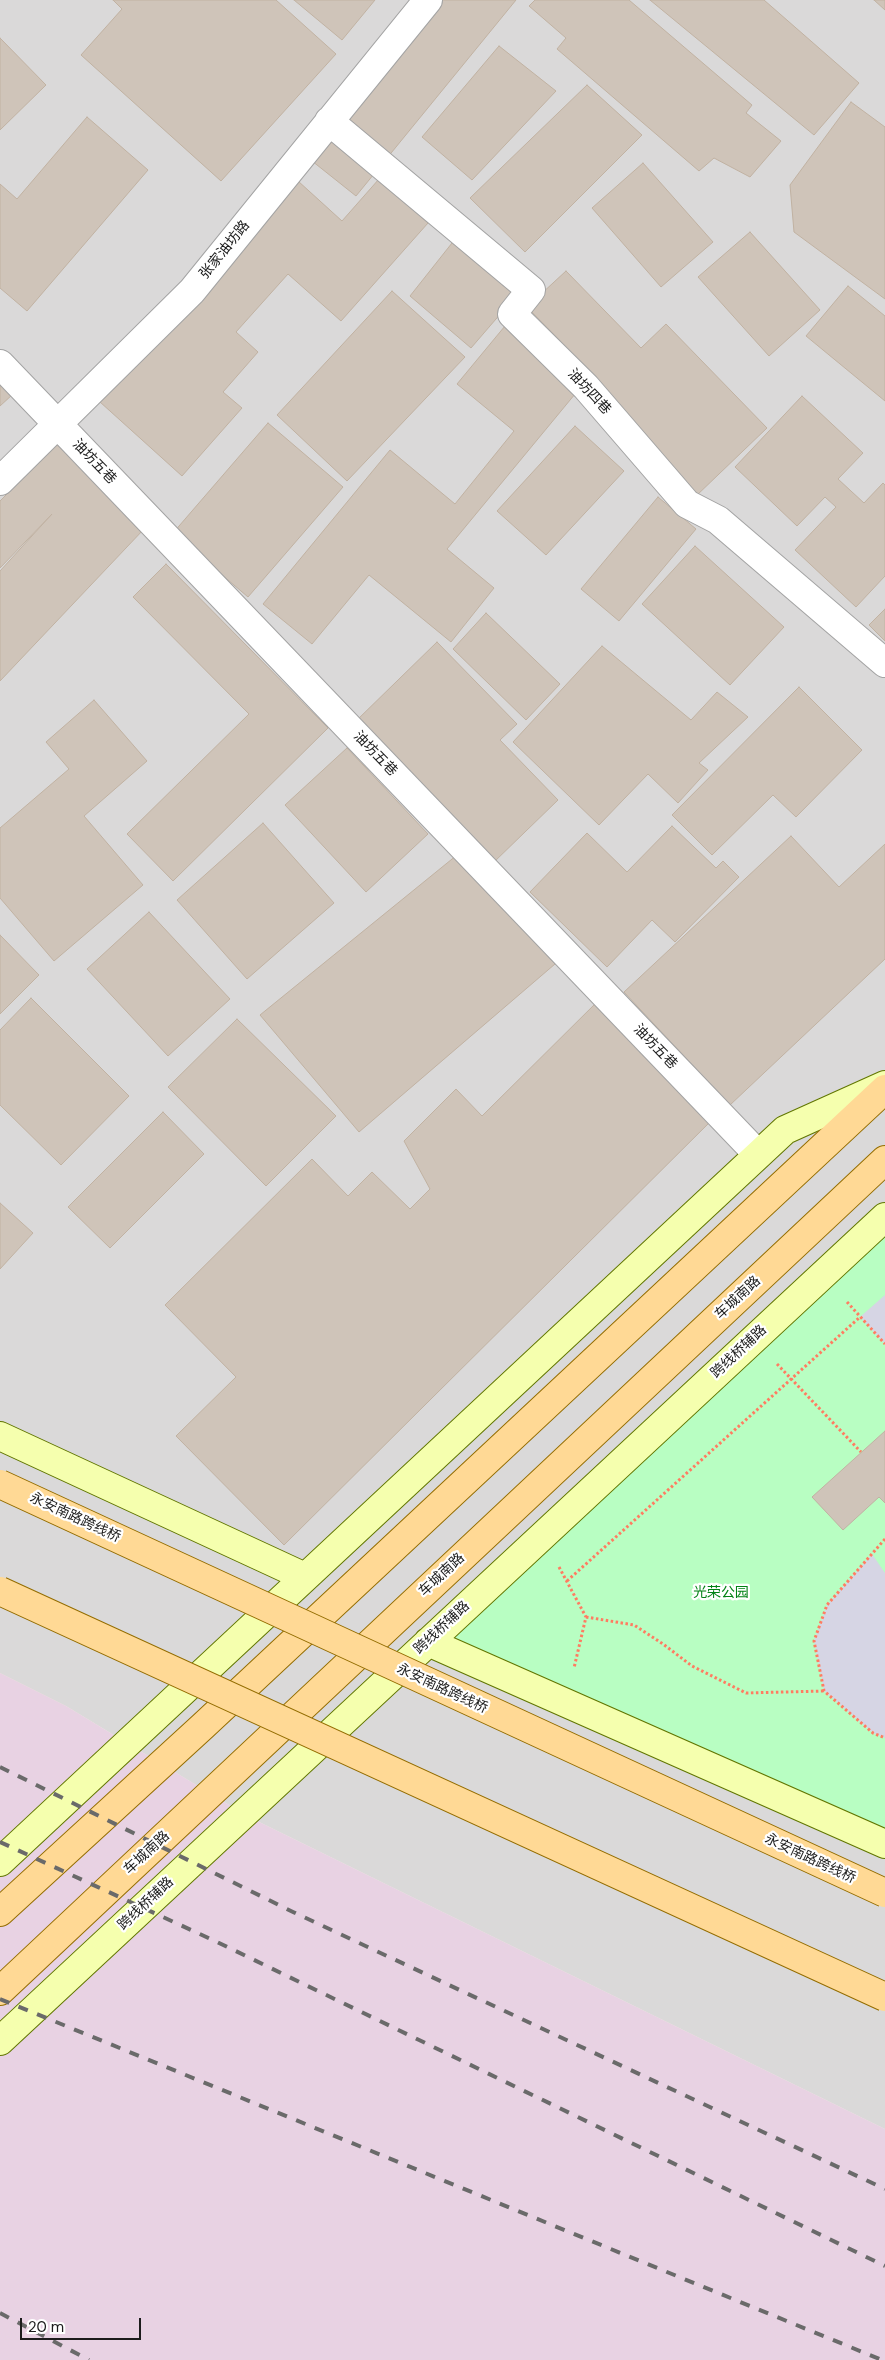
<!DOCTYPE html>
<meta charset="utf-8">
<style>
body{margin:0}
#map{position:relative;width:885px;height:2360px;overflow:hidden;background:#efebe0;font-family:"DM Sans",sans-serif}
canvas{display:block}
.scale{position:absolute;left:20px;top:2318px;width:121px;height:22px;box-sizing:border-box;border:2px solid #1c1c1c;border-top:0;padding-left:6px;font-size:15px;line-height:18px;white-space:nowrap;color:#1c1c1c;-webkit-text-stroke:4px #fff;paint-order:stroke}
</style>
<div id="map">
<canvas width="885" height="2360"></canvas>
<div class="scale">20 m</div>
</div>
<script>
const ctx = document.querySelector('canvas').getContext('2d');
ctx.lineJoin = 'round';
function paint(path, color) { ctx.fillStyle = color; ctx.fill(path, 'evenodd'); }
const toPath = rows => new Path2D(rows.map(r => 'M' + r).join(''));
function strokePath(path, color, width, dash) { ctx.strokeStyle = color; ctx.lineWidth = width; ctx.lineCap = dash ? 'butt' : 'round'; ctx.setLineDash(dash || []); ctx.stroke(path); }
function write(font, color, halo, rows, align = 'center') {
  ctx.font = font + ' "DM Sans","Noto Sans SC",sans-serif'; ctx.lineWidth = 4.5; ctx.setLineDash([]); ctx.textBaseline = 'middle'; ctx.strokeStyle = halo; ctx.fillStyle = color; for (const [text, x, y, turn = 0] of rows) {
    ctx.save(); ctx.translate(x, y); ctx.rotate((+turn || 0) * Math.PI / 180); ctx.textAlign = isNaN(turn) ? turn : align; if (halo) ctx.strokeText(text, 0, 0); ctx.fillText(text, 0, 0); ctx.restore();
  }
}
paint(toPath([
 [0,0,885,0,885,2129,249,1817,66,1706,0,1673]
]), '#dad9d9');
paint(toPath([
 [0,1673,66,1706,249,1817,885,2129,885,2360,0,2360]
]), '#e8d2e3');
paint(toPath([
 [885,1216,885,1844,428,1642]
]), '#b8fec2');
paint(toPath([
 [885,1295,885,1344,860,1317],
 [872,1554,885,1573,885,1738,873,1733,824,1691,814,1641,827,1605]
]), '#d6d5e4');
const building = toPath([
 [113,0,276,0,336,54,221,181,81,55,122,9,113,0],
 [294,0,375,0,342,40,294,0],
 [434,0,516,0,356,196,307,157,434,0],
 [535,0,629,0,752,105,746,113,781,141,750,177,714,158,699,171,557,49,566,38,529,6,535,0],
 [650,0,764,0,859,83,814,135,650,0],
 [874,0,885,0,885,10,874,0],
 [0,38,46,85,0,130,0,38],
 [499,46,556,91,472,180,422,137,499,46],
 [587,85,642,135,525,252,470,198,587,85],
 [851,102,885,127,885,299,794,232,790,185,851,102],
 [87,117,148,170,27,311,0,288,0,184,17,199,87,117],
 [643,163,713,242,661,287,592,208,643,163],
 [379,179,428,223,341,321,288,274,236,332,258,352,223,392,242,408,182,476,100,402,298,181,342,221,379,179],
 [750,232,820,310,769,356,698,277,750,232],
 [456,238,521,290,471,348,410,296,456,238],
 [566,271,641,348,666,324,767,428,695,497,593,390,601,383,527,307,566,271],
 [848,286,885,316,885,401,806,336,848,286],
 [392,291,465,357,347,481,277,415,392,291],
 [505,326,580,388,447,549,494,588,451,642,369,575,312,644,263,604,390,450,455,504,514,431,457,384,505,326],
 [0,383,12,395,0,406,0,383],
 [802,396,863,453,838,479,864,503,883,483,885,485,885,576,856,607,795,550,836,507,825,497,797,526,735,467,802,396],
 [268,423,343,487,248,597,173,533,268,423],
 [575,426,624,471,546,555,497,511,575,426],
 [59,442,144,529,0,681,0,571,52,514,0,568,0,501,59,442],
 [658,497,696,529,619,621,581,589,658,497],
 [695,546,784,627,730,685,642,604,695,546],
 [166,564,328,728,173,881,127,834,249,714,133,597,166,564],
 [885,609,885,641,869,625,885,609],
 [486,613,560,684,526,720,453,649,486,613],
 [437,642,517,724,500,740,558,800,493,863,356,721,437,642],
 [602,646,691,720,717,692,748,717,699,763,708,770,678,803,648,774,599,825,513,742,602,646],
 [799,687,862,750,796,817,773,795,712,855,672,815,799,687],
 [94,700,147,761,84,816,143,885,54,961,0,898,0,828,69,769,46,742,94,700],
 [347,748,428,834,366,892,285,805,347,748],
 [263,823,334,903,247,979,177,900,263,823],
 [672,826,716,868,723,861,739,877,675,942,652,920,607,967,530,892,587,833,627,872,672,826],
 [791,836,839,887,885,844,885,959,730,1105,624,992,791,836],
 [457,855,555,964,359,1132,260,1015,457,855],
 [149,912,230,999,168,1056,87,969,149,912],
 [0,935,39,975,0,1014,0,935],
 [31,998,129,1096,61,1165,0,1105,0,1030,31,998],
 [599,1000,715,1117,284,1545,176,1436,236,1377,165,1305,312,1159,348,1196,372,1172,410,1209,430,1189,404,1141,456,1089,482,1116,599,1000],
 [237,1019,336,1116,266,1186,168,1087,237,1019],
 [163,1112,204,1154,110,1248,68,1207,163,1112],
 [0,1203,33,1233,0,1269,0,1203],
 [885,1431,885,1503,879,1497,843,1530,812,1497,885,1431]
]);
paint(building, '#cfc4b9');
strokePath(building, '#c1b2a2', 1);
const street = toPath([
 [329,121,531,290,512,314,586,387,687,504,718,520,885,663],
 [0,364,749,1145],
 [0,481,192,291,428,0]
]);
const secondary = toPath([
 [0,1436,305,1577],
 [428,1642,885,1844],
 [0,1862,785,1130,885,1085],
 [0,2041,885,1217]
]);
const primary = toPath([
 [0,1912,203,1726,885,1089],
 [0,1991,885,1160]
]);
strokePath(street, '#a3a3a3', 30);
strokePath(secondary, '#617600', 30);
strokePath(primary, '#946d00', 30);
strokePath(toPath([
 [847,1302,885,1344],
 [777,1364,861,1452],
 [885,1539,827,1605,814,1641,824,1691,873,1733,885,1738],
 [559,1567,586,1617,574,1668],
 [567,1581,860,1317],
 [586,1617,634,1625,663,1644,692,1666,746,1693,824,1691]
]), '#ff7c61', 3, [2.5, 2.5]);
strokePath(street, '#fff', 28);
strokePath(secondary, '#f5ffae', 28);
strokePath(primary, '#ffd995', 28);
strokePath(toPath([
 [0,1767,293,1912,885,2189],
 [0,1842,215,1941,885,2266],
 [0,1999,882,2360],
 [0,2313,89,2360]
]), '#6a6a6a', 4, [10, 10]);
const primaryBridge = toPath([
 [0,1484,885,1893],
 [0,1591,885,1997]
]);
strokePath(primaryBridge, '#946d00', 30, []);
strokePath(primaryBridge, '#ffd995', 28);
write('14px', '#1c1c1c', '#fff', [
 ["张家油坊路",225,250,-51],
 ["油坊四巷",589,392,47],
 ["油坊五巷",94,462,46],
 ["油坊五巷",375,754,46],
 ["油坊五巷",655,1047,46],
 ["车城南路",738,1298,-43],
 ["跨线桥辅路",739,1352,-43],
 ["永安南路跨线桥",75,1518,25],
 ["车城南路",442,1575,-43],
 ["跨线桥辅路",442,1628,-43],
 ["永安南路跨线桥",442,1689,25],
 ["车城南路",147,1853,-43],
 ["永安南路跨线桥",810,1859,25],
 ["跨线桥辅路",146,1904,-43]
]);
write('14px', '#028215', '#fff', [
 ["光荣公园",721,1593]
]);
</script>
